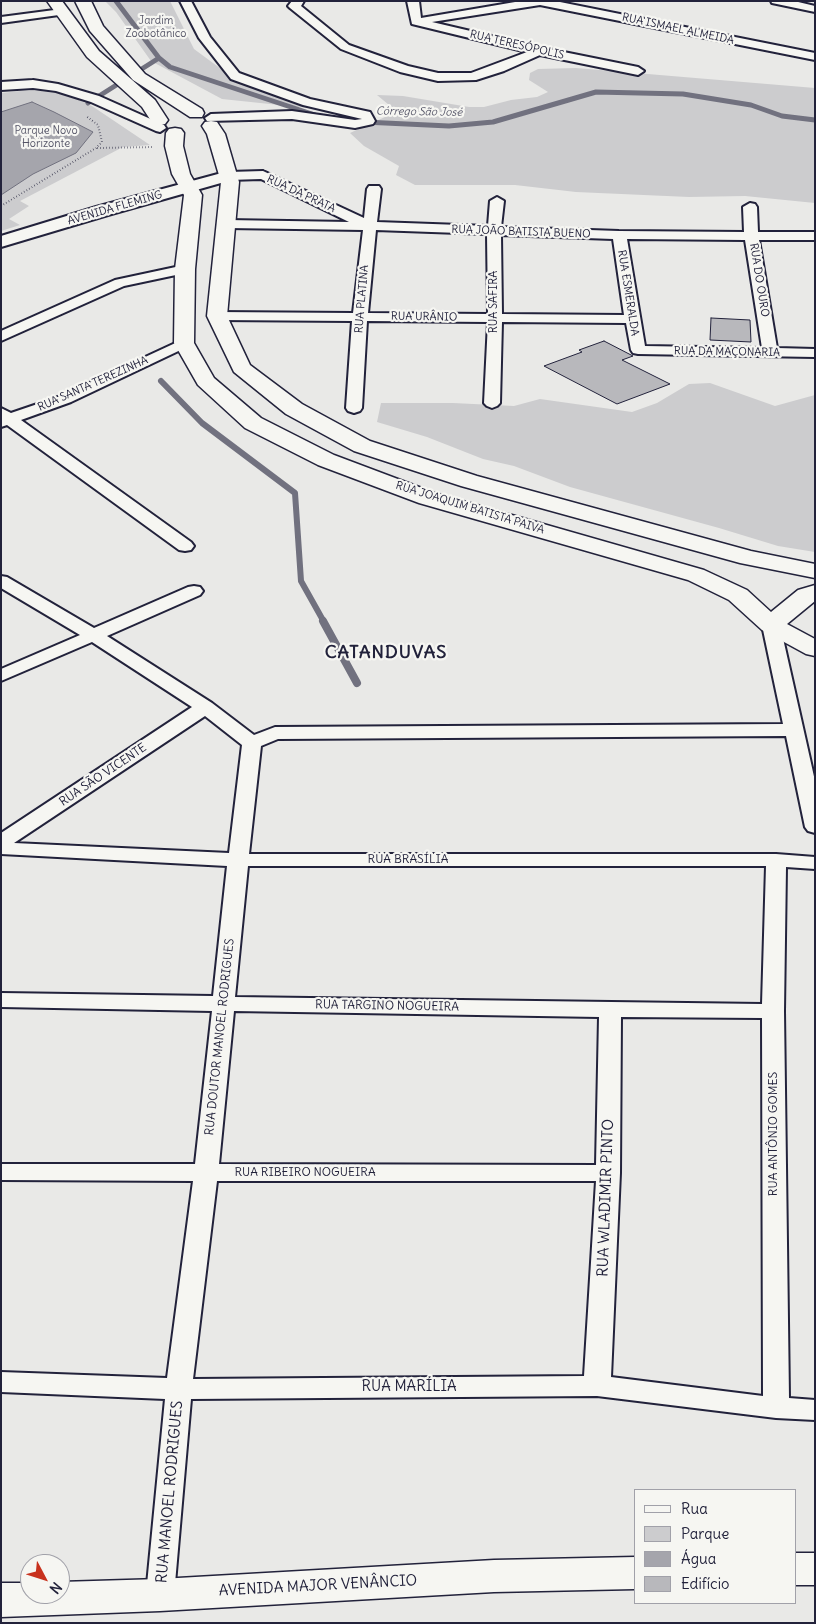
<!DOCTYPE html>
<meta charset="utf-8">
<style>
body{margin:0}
#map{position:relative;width:816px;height:1624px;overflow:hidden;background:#e9e9e7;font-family:Delius,sans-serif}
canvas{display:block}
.frame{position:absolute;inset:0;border:2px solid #22223b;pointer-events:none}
.legend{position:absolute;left:634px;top:1489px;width:162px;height:115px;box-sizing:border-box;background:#f6f6f2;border:1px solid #a1a1a9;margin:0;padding:6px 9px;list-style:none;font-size:15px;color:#22223b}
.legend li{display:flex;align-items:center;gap:10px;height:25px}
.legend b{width:25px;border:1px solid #a1a1a9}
.north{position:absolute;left:20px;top:1554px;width:50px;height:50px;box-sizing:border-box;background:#f6f6f2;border:1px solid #a1a1a9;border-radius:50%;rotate:130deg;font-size:14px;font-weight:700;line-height:20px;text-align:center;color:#22223b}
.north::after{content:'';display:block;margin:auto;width:18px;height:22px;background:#c8321e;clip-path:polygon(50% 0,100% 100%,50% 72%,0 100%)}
</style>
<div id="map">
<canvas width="816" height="1624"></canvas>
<div class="frame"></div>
<ul class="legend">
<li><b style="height:6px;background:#f6f6f2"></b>Rua</li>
<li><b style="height:14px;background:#ccccce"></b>Parque</li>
<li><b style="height:14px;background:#a5a5ac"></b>Água</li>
<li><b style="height:14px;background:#b8b8bc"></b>Edifício</li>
</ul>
<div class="north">N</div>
</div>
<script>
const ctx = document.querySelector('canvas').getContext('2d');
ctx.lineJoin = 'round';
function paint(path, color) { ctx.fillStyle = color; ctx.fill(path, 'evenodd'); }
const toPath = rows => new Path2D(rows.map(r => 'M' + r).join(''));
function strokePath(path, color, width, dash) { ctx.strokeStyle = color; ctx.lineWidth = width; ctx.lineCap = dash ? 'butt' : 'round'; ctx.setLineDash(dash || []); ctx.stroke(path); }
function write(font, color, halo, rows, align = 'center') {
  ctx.font = font + ' Delius,sans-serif'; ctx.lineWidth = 4.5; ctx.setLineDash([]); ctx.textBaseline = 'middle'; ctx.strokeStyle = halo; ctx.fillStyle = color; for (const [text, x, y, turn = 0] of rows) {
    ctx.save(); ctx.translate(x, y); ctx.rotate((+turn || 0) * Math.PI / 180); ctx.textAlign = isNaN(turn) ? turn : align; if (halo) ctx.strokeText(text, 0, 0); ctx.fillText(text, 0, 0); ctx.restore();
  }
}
paint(toPath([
 [105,1,170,1,194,49,236,80,327,110,222,99,151,61,116,12],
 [576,68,815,88,815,203,745,196,689,197,576,192,515,185,415,185,396,175,399,166,364,146,350,133,385,117,389,105,377,95,403,96,469,107,484,107,511,100,537,97,548,92,529,80,530,73,538,69],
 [20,91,41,91,68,95,92,106,150,145,123,147,20,201,29,206,9,219,20,225,1,231,1,93],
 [710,383,775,406,815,395,815,552,778,546,719,528,570,487,514,466,483,459,427,437,377,422,381,403,453,403,514,406,540,399,632,412,657,403,689,384]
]), '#ccccce');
const water = toPath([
 [32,102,54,112,93,132,76,153,33,174,1,195,1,112,32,102]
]);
paint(water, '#a5a5ac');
strokePath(water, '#71717f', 1);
strokePath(toPath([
 [116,1,159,58,170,67,321,117],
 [88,103,159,58],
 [364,122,449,126,493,122,596,92,683,94,751,105,782,116,815,120]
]), '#71717f', 5);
strokePath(toPath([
 [161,381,202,423,295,493,301,581,324,622]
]), '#71717f', 6);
strokePath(toPath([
 [323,621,357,683]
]), '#71717f', 8);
const building = toPath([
 [711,318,750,320,751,342,710,340,711,318],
 [604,341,633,356,622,360,670,384,617,404,544,366,582,352,579,350,604,341]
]);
paint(building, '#b8b8bc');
strokePath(building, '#22223b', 1);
const minor = toPath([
 [180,1,191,1,210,37,239,73,310,99,370,112,375,121,373,124,355,128,292,119,207,121,205,118,211,114,292,111,355,120,362,119,303,105,231,79,199,38,180,1],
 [292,1,304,1,301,6,349,45,408,66,438,73,471,73,527,52,412,24,407,1,419,1,421,18,521,1,555,1,815,53,815,60,540,5,432,22,539,47,638,67,644,71,638,75,540,55,504,71,476,80,438,81,400,72,341,49,290,8,288,6,292,1],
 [771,1,794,1,815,6,815,12,772,3,771,1],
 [62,9,66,10,68,12,66,14,1,23,1,17,62,9],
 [33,80,58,84,99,96,164,125,166,128,160,132,156,131,91,102,56,91,33,88,1,90,1,82,33,80],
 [263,171,364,218,367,189,369,186,379,186,381,189,377,222,488,226,490,201,497,197,504,201,501,227,619,231,744,232,743,207,750,203,755,204,757,207,758,232,815,232,815,240,759,240,777,348,815,349,815,357,638,354,633,353,631,350,626,323,502,322,500,403,497,406,492,408,487,406,484,403,488,322,367,321,362,408,360,411,354,413,348,411,346,408,352,321,217,320,212,319,210,316,212,313,217,312,353,313,363,230,227,228,220,224,227,220,349,222,261,179,229,180,222,176,229,172,263,171],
 [376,230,487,234,488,314,368,313,376,230],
 [501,235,613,239,624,315,502,314,501,235],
 [627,239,745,240,762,348,645,346,627,239],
 [185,265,190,266,192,269,190,272,124,286,1,341,1,331,115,280,185,265],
 [184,339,189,340,191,343,189,346,71,402,21,420,191,542,194,546,191,550,185,551,179,550,7,425,1,427,1,408,11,413,61,396,184,339],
 [1,576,7,577,94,628,188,587,194,586,200,587,203,591,200,595,107,636,212,703,254,735,275,727,783,724,762,625,765,621,771,620,777,621,780,625,815,781,815,833,808,831,805,827,786,736,278,739,261,746,249,854,776,854,815,857,815,869,786,867,784,1011,789,1398,815,1400,815,1420,776,1418,597,1396,191,1399,174,1595,170,1603,160,1607,150,1603,146,1595,165,1399,1,1392,1,1372,167,1378,193,1181,1,1180,1,1164,195,1164,212,1011,1,1007,1,993,213,996,227,866,1,854,1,833,192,707,92,642,1,681,1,669,80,635,1,588,1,576],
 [205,716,242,745,229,853,14,843,205,716],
 [248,866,766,866,762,1004,235,997,248,866],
 [234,1011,599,1017,596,1165,219,1164,234,1011],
 [621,1017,762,1018,763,1396,611,1377,620,1173,621,1017],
 [217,1181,596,1181,584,1376,193,1379,217,1181]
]);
const tertiary = toPath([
 [229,171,235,173,237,176,235,179,108,215,1,247,1,236,96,207,229,171]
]);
const secondary = toPath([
 [47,1,62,1,99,51,155,100,168,120,165,124,159,125,153,124,142,107,87,57,47,1],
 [75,1,91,1,103,26,145,74,202,109,204,113,202,117,190,117,133,80,90,31,75,1],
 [211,121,217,122,225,134,239,182,227,316,250,365,302,404,370,441,477,476,751,551,815,564,815,578,740,563,461,486,354,451,286,414,234,372,207,316,221,182,207,134,202,126,205,122,211,121],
 [175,128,181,129,184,133,183,146,190,174,202,195,195,269,194,343,214,378,261,418,334,455,435,493,704,570,747,590,771,612,798,590,815,585,815,601,787,624,815,639,815,656,806,654,762,630,729,600,688,580,419,503,318,465,245,428,198,385,174,343,175,269,184,195,172,174,165,146,166,133,169,129,175,128],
 [795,1553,815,1553,815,1585,795,1585,795,1553],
 [635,1557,635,1589,494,1592,160,1611,1,1617,1,1583,30,1583,30,1594,60,1594,60,1582,160,1579,494,1560,635,1557]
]);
strokePath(minor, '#22223b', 4);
strokePath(tertiary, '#22223b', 4);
strokePath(secondary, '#22223b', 3);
strokePath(toPath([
 [97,148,153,147],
 [1,206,96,148,102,142,98,125,86,116]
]), '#22223b', 2, [0.5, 2.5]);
paint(minor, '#f6f6f2');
paint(tertiary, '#f6f6f2');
paint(secondary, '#f6f6f2');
write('11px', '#555567', '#f6f6f2', [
 ["Jardim",156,21],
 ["Zoobotânico",156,34],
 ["Parque Novo",46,131],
 ["Horizonte",46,144]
]);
write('11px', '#22223b', '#f6f6f2', [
 ["RUA ISMAEL ALMEIDA",678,29,12],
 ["RUA TERESÓPOLIS",517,45,13],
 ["RUA DA PRATA",301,194,25],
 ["AVENIDA FLEMING",115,208,-16],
 ["RUA JOÃO BATISTA BUENO",521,232,2],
 ["RUA DO OURO",759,280,81],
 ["RUA ESMERALDA",628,293,81],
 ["RUA PLATINA",362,299,-85],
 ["RUA SAFIRA",494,302,-90],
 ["RUA URÂNIO",424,317,1],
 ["RUA DA MAÇONARIA",727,352,1],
 ["RUA SANTA TEREZINHA",93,384,-24],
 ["RUA JOAQUIM BATISTA PAIVA",470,508,17]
]);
write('italic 11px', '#565668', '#f6f6f2', [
 ["Córrego São José",419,112,1]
]);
write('12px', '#22223b', '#f6f6f2', [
 ["RUA SÃO VICENTE",103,775,-34],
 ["RUA BRASÍLIA",408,860],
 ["RUA TARGINO NOGUEIRA",387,1006,1],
 ["RUA DOUTOR MANOEL RODRIGUES",220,1037,-84],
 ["RUA ANTÔNIO GOMES",774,1134,-90],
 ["RUA RIBEIRO NOGUEIRA",305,1173]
]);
write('15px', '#22223b', '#f6f6f2', [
 ["RUA WLADIMIR PINTO",606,1198,-88],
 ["RUA MARÍLIA",409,1387],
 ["RUA MANOEL RODRIGUES",170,1492,-85],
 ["AVENIDA MAJOR VENÂNCIO",318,1586,-3]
]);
ctx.letterSpacing = '1px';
write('bold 18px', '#22223b', '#f6f6f2', [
 ["CATANDUVAS",386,653]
]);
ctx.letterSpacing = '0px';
</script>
